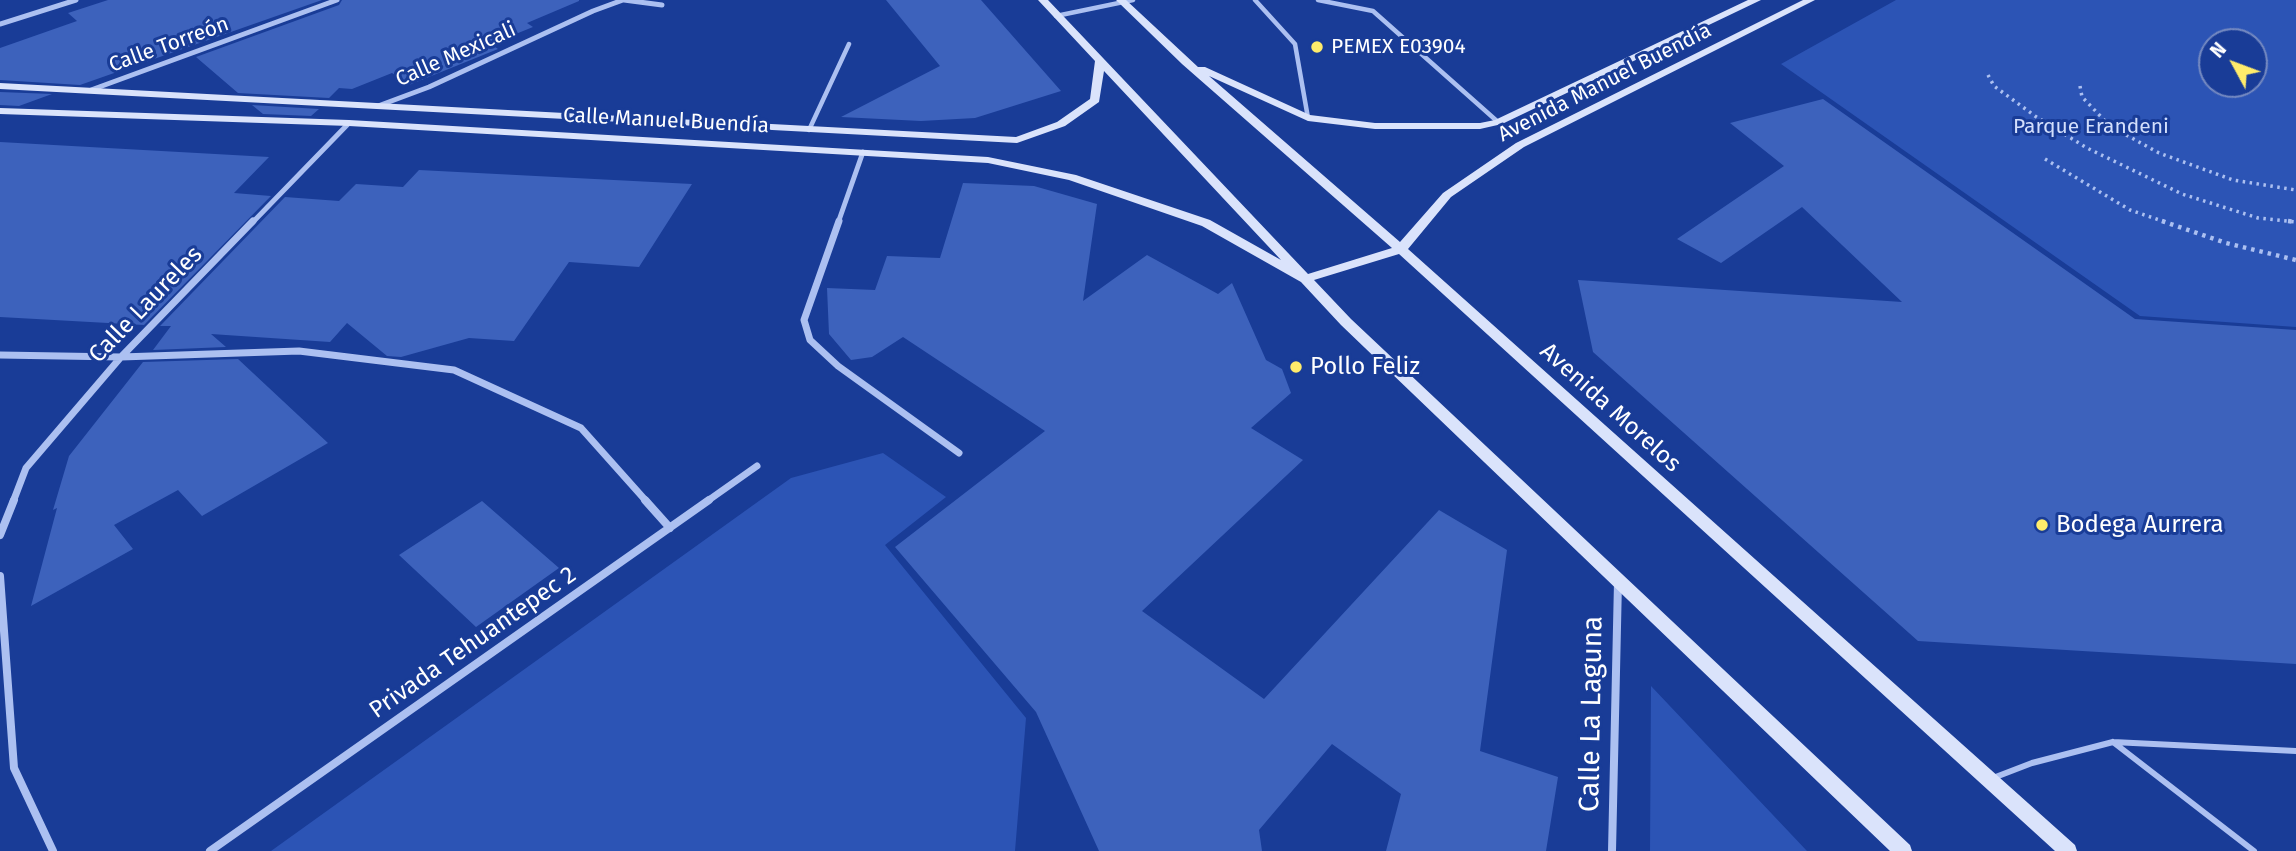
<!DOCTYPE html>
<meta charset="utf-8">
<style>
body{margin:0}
#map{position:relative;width:2296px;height:851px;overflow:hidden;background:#193c97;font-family:"Fira Sans",sans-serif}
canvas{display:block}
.north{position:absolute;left:2198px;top:28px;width:70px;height:70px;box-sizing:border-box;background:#193c97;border:2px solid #758ac1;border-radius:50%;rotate:311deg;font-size:19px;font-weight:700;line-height:28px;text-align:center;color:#fff}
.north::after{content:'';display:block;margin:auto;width:24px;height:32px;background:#ffec6b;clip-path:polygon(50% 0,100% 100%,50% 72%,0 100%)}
</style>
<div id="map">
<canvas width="2296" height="851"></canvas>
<div class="north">N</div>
</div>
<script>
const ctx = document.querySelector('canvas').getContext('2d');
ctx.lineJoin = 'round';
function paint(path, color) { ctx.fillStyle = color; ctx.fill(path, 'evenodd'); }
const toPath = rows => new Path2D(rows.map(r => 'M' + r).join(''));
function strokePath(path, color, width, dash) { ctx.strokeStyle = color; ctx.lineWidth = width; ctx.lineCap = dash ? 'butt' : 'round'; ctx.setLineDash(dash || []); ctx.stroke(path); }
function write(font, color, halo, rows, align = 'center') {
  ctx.font = font + ' "Fira Sans",sans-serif'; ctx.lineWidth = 6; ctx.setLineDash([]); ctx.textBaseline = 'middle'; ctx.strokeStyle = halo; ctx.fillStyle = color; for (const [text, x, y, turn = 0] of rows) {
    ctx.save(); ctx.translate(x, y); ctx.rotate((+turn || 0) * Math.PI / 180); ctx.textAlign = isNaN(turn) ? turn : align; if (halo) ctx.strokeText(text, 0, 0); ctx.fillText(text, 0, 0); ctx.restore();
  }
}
paint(toPath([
 [1896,0,2296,0,2296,327,2140,316,1781,64],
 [2254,42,2254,84,2212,84,2212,42],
 [883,453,946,497,885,545,1026,718,1015,851,271,851,791,478],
 [1651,686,1807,851,1650,851]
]), '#2c54b5');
paint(toPath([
 [108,0,322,0,80,85,0,80,0,48,77,21,68,13],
 [342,0,579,0,579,1,527,23,533,27,491,44,498,49,409,85,392,73,352,89,339,88,329,98,238,93,196,57,339,5],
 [886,0,981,0,1061,91,975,118,921,121,841,117,940,66],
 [0,92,52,94,19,106,0,105],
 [1823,99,2135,319,2296,330,2296,664,1918,641,1593,352,1578,280,1902,302,1802,207,1721,263,1677,239,1784,166,1730,123],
 [252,105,319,109,311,116,263,114],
 [0,142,269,157,234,193,271,196,144,325,0,317],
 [419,170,692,184,639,267,569,262,514,341,469,338,401,357,387,356,347,323,330,342,211,334,226,347,153,350,171,326,160,326,285,197,339,201,356,184,403,187],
 [963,183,1034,186,1097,204,1083,301,1147,255,1218,294,1232,283,1266,360,1282,369,1291,393,1251,428,1303,460,1142,611,1264,699,1439,510,1507,550,1480,751,1558,777,1546,851,1386,851,1401,794,1332,744,1259,830,1262,851,1099,851,1036,712,895,547,1045,431,903,337,872,357,851,360,829,334,827,288,875,290,887,256,940,258],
 [238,359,328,443,202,516,178,490,114,525,133,549,31,606,57,508,53,510,69,456,143,362],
 [482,501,559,568,476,627,399,555]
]), '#3d62bc');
strokePath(toPath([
 [1988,75,1994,86,2035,116,2087,148,2182,194,2258,218,2296,222],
 [2080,86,2082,97,2110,126,2159,153,2233,180,2296,190],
 [2045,159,2130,210,2168,223]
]), '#acc0f1', 3.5, [2.5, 4.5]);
strokePath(toPath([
 [2162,221,2226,243,2296,260],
 [2288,221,2296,222]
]), '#acc0f1', 4.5, [3.5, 5]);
strokePath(toPath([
 [1255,0,1295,44,1308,118],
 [1318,0,1373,11,1498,122],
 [1056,16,1133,0],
 [809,130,849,44]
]), '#acc0f1', 4.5);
strokePath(toPath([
 [2113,742,2254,851],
 [1993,778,2032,763,2113,742,2296,751]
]), '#acc0f1', 6);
strokePath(toPath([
 [624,0,662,5],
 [0,24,76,0],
 [91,90,337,0],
 [378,106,429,87,593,11,623,0],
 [252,223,349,123],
 [838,223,863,152]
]), '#acc0f1', 5);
strokePath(toPath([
 [839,221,804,320,810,340,838,366,959,453],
 [0,355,121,357,299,351,454,370,581,428,647,502],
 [13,502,26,468,121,357,253,221],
 [706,502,757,466]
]), '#acc0f1', 7);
strokePath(toPath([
 [645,500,670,528],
 [0,535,14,500],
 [0,576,14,768,53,851],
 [210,851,709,500],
 [1612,851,1618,582]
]), '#acc0f1', 8);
paint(toPath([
 [1038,0,1048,0,1308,274,1392,248,1182,64,1116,0,1126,0,1198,67,1205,67,1310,115,1375,123,1480,123,1495,120,1748,0,1761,0,1502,124,1480,129,1375,129,1308,121,1209,76,1400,242,1443,193,1516,143,1803,0,1815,0,1524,147,1451,197,1408,249,2075,845,2077,851,2055,851,1399,254,1314,280,1351,319,1910,845,1912,851,1890,851,1341,325,1301,282,1202,226,1069,180,988,163,349,126,0,114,0,108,349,120,988,157,1076,175,1210,220,1281,260,1104,71,1099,102,1065,126,1017,143,0,89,0,83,1016,137,1057,122,1090,99,1095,61,1038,0]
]), '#dae3fb');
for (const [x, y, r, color] of [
 [1317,47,7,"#ffec6b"],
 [1296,367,7,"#ffec6b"],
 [2042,525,7,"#ffec6b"]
]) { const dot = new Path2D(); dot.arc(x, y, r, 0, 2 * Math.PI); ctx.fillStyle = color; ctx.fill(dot); strokePath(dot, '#193c97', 2.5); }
write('21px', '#fff', '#193c97', [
 ["Calle Torreón",169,45,-20],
 ["Calle Mexicali",456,55,-24],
 ["Avenida Manuel Buendía",1605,83,-27],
 ["Calle Manuel Buendía",666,121,3]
]);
write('21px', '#fff', '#193c97', [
 ["PEMEX E03904",1331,47]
], 'left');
write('21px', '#d3dffc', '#193c97', [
 ["Parque Erandeni",2091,127]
]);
write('24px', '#fff', '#193c97', [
 ["Calle Laureles",146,305,-46],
 ["Avenida Morelos",1610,408,42],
 ["Privada Tehuantepec 2",473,643,-35]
]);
write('24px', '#fff', '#193c97', [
 ["Pollo Feliz",1310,367],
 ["Bodega Aurrera",2056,525]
], 'left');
write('28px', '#fff', '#193c97', [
 ["Calle La Laguna",1592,714,-89]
]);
</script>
